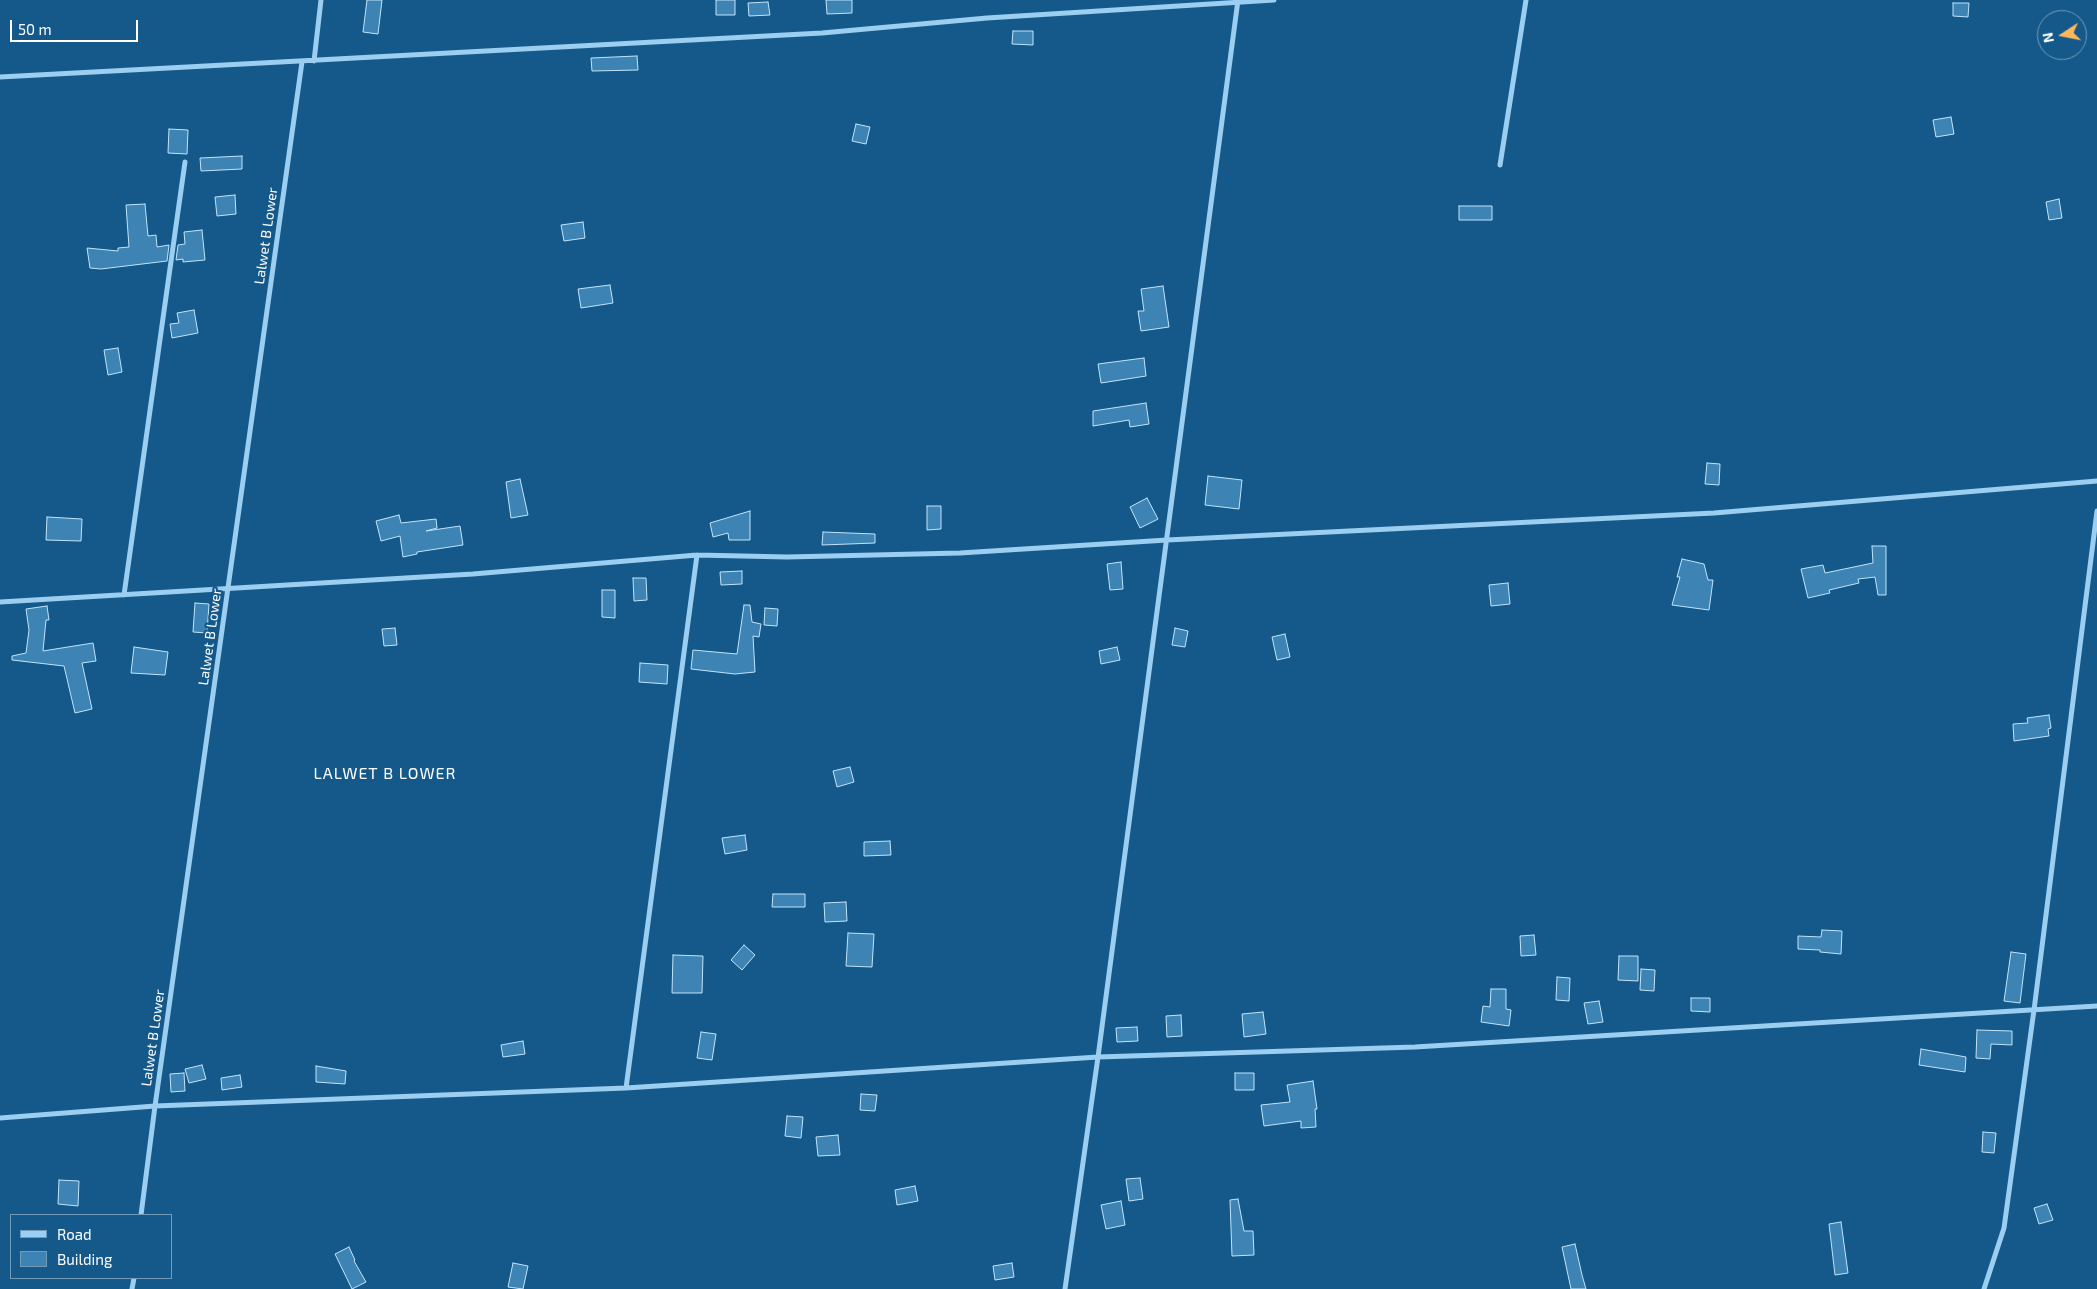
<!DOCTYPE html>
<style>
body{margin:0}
#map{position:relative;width:2097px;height:1289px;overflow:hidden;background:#14598a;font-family:"Exo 2",sans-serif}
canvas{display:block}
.legend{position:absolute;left:10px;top:1214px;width:162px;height:65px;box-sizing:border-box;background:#14598a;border:1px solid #729bb9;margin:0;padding:6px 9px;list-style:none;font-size:15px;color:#fff}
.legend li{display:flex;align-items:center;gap:10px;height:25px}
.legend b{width:25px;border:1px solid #729bb9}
.north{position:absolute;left:2037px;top:10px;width:50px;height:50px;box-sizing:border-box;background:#14598a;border:1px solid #729bb9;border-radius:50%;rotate:259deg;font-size:14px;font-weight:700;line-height:20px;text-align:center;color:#fff}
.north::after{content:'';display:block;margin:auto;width:18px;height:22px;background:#ffb75a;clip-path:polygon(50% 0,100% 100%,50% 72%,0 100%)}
.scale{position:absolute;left:10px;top:20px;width:128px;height:22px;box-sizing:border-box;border:2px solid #fff;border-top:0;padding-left:6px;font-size:15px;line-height:18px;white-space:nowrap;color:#fff;-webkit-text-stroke:4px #14598a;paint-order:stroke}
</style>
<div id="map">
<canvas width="2097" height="1289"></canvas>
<ul class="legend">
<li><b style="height:6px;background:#9bcef0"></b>Road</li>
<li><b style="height:14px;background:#3d83b3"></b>Building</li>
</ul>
<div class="north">N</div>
<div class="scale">50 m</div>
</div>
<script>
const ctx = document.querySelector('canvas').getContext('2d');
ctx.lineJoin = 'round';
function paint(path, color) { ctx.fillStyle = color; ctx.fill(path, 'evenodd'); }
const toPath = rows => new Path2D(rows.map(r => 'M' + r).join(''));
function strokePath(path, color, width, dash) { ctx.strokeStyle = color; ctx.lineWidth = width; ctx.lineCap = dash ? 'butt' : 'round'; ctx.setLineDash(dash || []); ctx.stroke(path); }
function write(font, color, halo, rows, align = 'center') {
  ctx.font = font + ' "Exo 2",sans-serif'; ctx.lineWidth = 4.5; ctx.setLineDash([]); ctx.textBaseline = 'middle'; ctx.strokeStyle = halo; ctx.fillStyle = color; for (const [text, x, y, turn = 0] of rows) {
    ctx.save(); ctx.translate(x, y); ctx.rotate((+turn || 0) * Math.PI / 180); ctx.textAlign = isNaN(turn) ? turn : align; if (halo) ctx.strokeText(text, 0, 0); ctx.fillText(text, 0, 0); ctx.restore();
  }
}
const building = toPath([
 [367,0,382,0,378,34,363,32,367,0],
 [716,0,735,0,735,15,716,15,716,0],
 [826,0,852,0,852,13,827,14,826,0],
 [768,2,770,15,749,16,748,3,768,2],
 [1953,3,1969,3,1968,17,1953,16,1953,3],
 [1013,31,1033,31,1033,45,1012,44,1013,31],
 [637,56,638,70,592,71,591,58,637,56],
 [1951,117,1954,134,1936,137,1933,120,1951,117],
 [856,124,870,127,866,144,852,141,856,124],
 [169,129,188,130,187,154,168,153,169,129],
 [242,156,242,169,201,171,200,158,242,156],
 [235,195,236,214,217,216,215,197,235,195],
 [2059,199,2062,218,2049,220,2046,202,2059,199],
 [145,204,148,236,156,235,157,247,169,245,167,261,101,269,90,268,87,248,118,251,118,248,129,247,126,205,145,204],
 [1459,206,1492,206,1492,220,1459,220,1459,206],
 [583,222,585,238,564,241,561,225,583,222],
 [202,230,205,260,183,262,183,259,176,260,178,245,185,244,184,232,202,230],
 [610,285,613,303,581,308,578,289,610,285],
 [1163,286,1169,327,1141,331,1138,311,1144,311,1141,289,1163,286],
 [194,310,198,333,172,338,170,324,179,323,177,313,194,310],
 [118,348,122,372,108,375,104,350,118,348],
 [1144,358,1146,376,1101,383,1098,364,1144,358],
 [1146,403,1149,424,1130,427,1129,420,1093,426,1093,411,1146,403],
 [1707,463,1720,464,1719,485,1705,484,1707,463],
 [1208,476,1242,480,1239,509,1205,505,1208,476],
 [520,479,528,515,511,518,506,482,520,479],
 [1147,498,1158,519,1140,528,1130,507,1147,498],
 [927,506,941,506,941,529,927,530,927,506],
 [750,511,750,540,729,540,728,533,713,537,710,523,750,511],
 [399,515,401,523,436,519,437,528,426,531,460,526,463,545,417,552,417,554,403,557,400,536,381,541,376,521,399,515],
 [47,517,82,519,81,541,46,540,47,517],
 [823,532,875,534,875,543,822,545,823,532],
 [1872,546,1886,546,1886,595,1878,595,1875,577,1858,579,1859,583,1829,590,1830,593,1808,598,1801,569,1823,565,1825,573,1873,563,1872,546],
 [1682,559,1704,564,1708,580,1713,580,1709,610,1672,605,1680,577,1677,577,1682,559],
 [1121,562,1123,589,1110,590,1107,564,1121,562],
 [742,571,742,584,721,585,720,572,742,571],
 [633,578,646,578,647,600,634,601,633,578],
 [1508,583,1510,604,1491,606,1489,585,1508,583],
 [602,590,615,590,615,618,602,617,602,590],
 [195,603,209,604,207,633,193,632,195,603],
 [744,605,750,605,752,622,761,624,759,637,753,636,755,672,735,674,691,669,693,650,737,654,744,605],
 [47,606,49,620,46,620,43,651,93,643,96,661,82,663,92,709,75,713,64,666,12,660,12,656,26,653,29,630,26,609,47,606],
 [765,608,778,609,777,626,764,625,765,608],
 [395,628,397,645,384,646,382,629,395,628],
 [1175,628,1188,631,1185,647,1172,645,1175,628],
 [1285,634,1290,657,1277,660,1272,637,1285,634],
 [134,647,168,652,165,675,131,673,134,647],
 [1117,647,1120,660,1101,664,1099,651,1117,647],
 [640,663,668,665,667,684,639,682,640,663],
 [2049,715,2051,728,2048,729,2049,736,2014,741,2013,724,2028,723,2027,718,2049,715],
 [850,767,854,782,837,787,833,771,850,767],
 [745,835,747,850,725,854,722,838,745,835],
 [890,841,891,855,864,856,864,842,890,841],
 [773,894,805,894,805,907,772,907,773,894],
 [846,902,847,921,825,922,824,903,846,902],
 [1822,930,1842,931,1841,954,1820,952,1820,950,1798,949,1798,936,1821,937,1822,930],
 [848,933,874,934,872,967,846,966,848,933],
 [1534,935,1536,955,1521,956,1520,936,1534,935],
 [744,945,755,955,742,970,731,960,744,945],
 [2011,952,2026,954,2020,1003,2004,1001,2011,952],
 [673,955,703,956,702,993,672,993,673,955],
 [1619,956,1638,956,1638,981,1618,980,1619,956],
 [1641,969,1655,970,1654,991,1640,990,1641,969],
 [1557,977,1570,978,1569,1001,1556,1000,1557,977],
 [1491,989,1506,989,1506,1009,1511,1010,1509,1026,1481,1022,1483,1006,1490,1007,1491,989],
 [1691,998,1710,998,1710,1012,1691,1011,1691,998],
 [1599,1001,1603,1022,1588,1024,1584,1003,1599,1001],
 [1263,1012,1266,1034,1244,1037,1242,1014,1263,1012],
 [1181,1015,1182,1036,1167,1037,1166,1016,1181,1015],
 [1137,1027,1138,1041,1117,1042,1116,1028,1137,1027],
 [1977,1030,2012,1031,2012,1045,1991,1044,1990,1059,1976,1058,1977,1030],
 [701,1032,716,1034,712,1060,697,1058,701,1032],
 [523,1041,525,1054,503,1057,501,1045,523,1041],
 [1921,1049,1966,1057,1965,1072,1919,1065,1921,1049],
 [202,1065,206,1079,189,1083,185,1069,202,1065],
 [316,1066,346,1071,345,1084,316,1082,316,1066],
 [184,1073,185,1091,171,1092,170,1074,184,1073],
 [1235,1073,1254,1073,1254,1090,1235,1090,1235,1073],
 [240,1075,242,1087,222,1090,221,1078,240,1075],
 [1313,1081,1317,1109,1315,1109,1316,1127,1301,1128,1301,1121,1264,1126,1261,1105,1290,1102,1287,1085,1313,1081],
 [861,1094,877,1095,875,1111,860,1110,861,1094],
 [787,1116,803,1117,801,1138,785,1136,787,1116],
 [1983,1132,1996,1133,1994,1153,1982,1152,1983,1132],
 [838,1135,840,1155,818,1156,816,1137,838,1135],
 [1140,1178,1143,1199,1129,1201,1126,1179,1140,1178],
 [59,1180,79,1181,78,1206,58,1204,59,1180],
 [915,1186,918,1201,897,1205,895,1190,915,1186],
 [1238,1199,1244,1231,1253,1231,1254,1255,1232,1256,1230,1200,1238,1199],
 [1121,1201,1125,1225,1106,1229,1101,1205,1121,1201],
 [2047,1204,2053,1220,2039,1224,2034,1208,2047,1204],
 [1841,1222,1848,1273,1835,1275,1829,1224,1841,1222],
 [1575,1244,1582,1275,1586,1289,1571,1289,1562,1247,1575,1244],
 [349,1247,355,1260,354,1261,366,1282,352,1289,335,1254,349,1247],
 [513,1263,528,1266,523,1289,508,1287,513,1263],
 [1012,1263,1014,1277,995,1280,993,1266,1012,1263]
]);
paint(building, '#3d83b3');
strokePath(building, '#c2e4fb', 1);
strokePath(toPath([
 [314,61,321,0],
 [0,77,822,33,987,18,1274,0],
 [1500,165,1526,0],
 [124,595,185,162],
 [0,602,473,574,697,555,787,557,960,553,1167,540,1714,513,2097,481],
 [626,1088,697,555],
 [0,1118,155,1106,626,1088,1098,1057,1415,1047,2097,1006],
 [141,1215,155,1106,302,62],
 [132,1289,134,1278],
 [1065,1289,1098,1057,1238,0],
 [1984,1289,2004,1228,2034,1010,2097,511]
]), '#9bcef0', 5);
write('14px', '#fff', '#14598a', [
 ["Lalwet B Lower",266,236,-82],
 ["Lalwet B Lower",210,637,-82],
 ["Lalwet B Lower",153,1038,-82]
]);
ctx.letterSpacing = '1px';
write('16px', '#fff', '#14598a', [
 ["LALWET B LOWER",385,774]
]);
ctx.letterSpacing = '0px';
</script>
